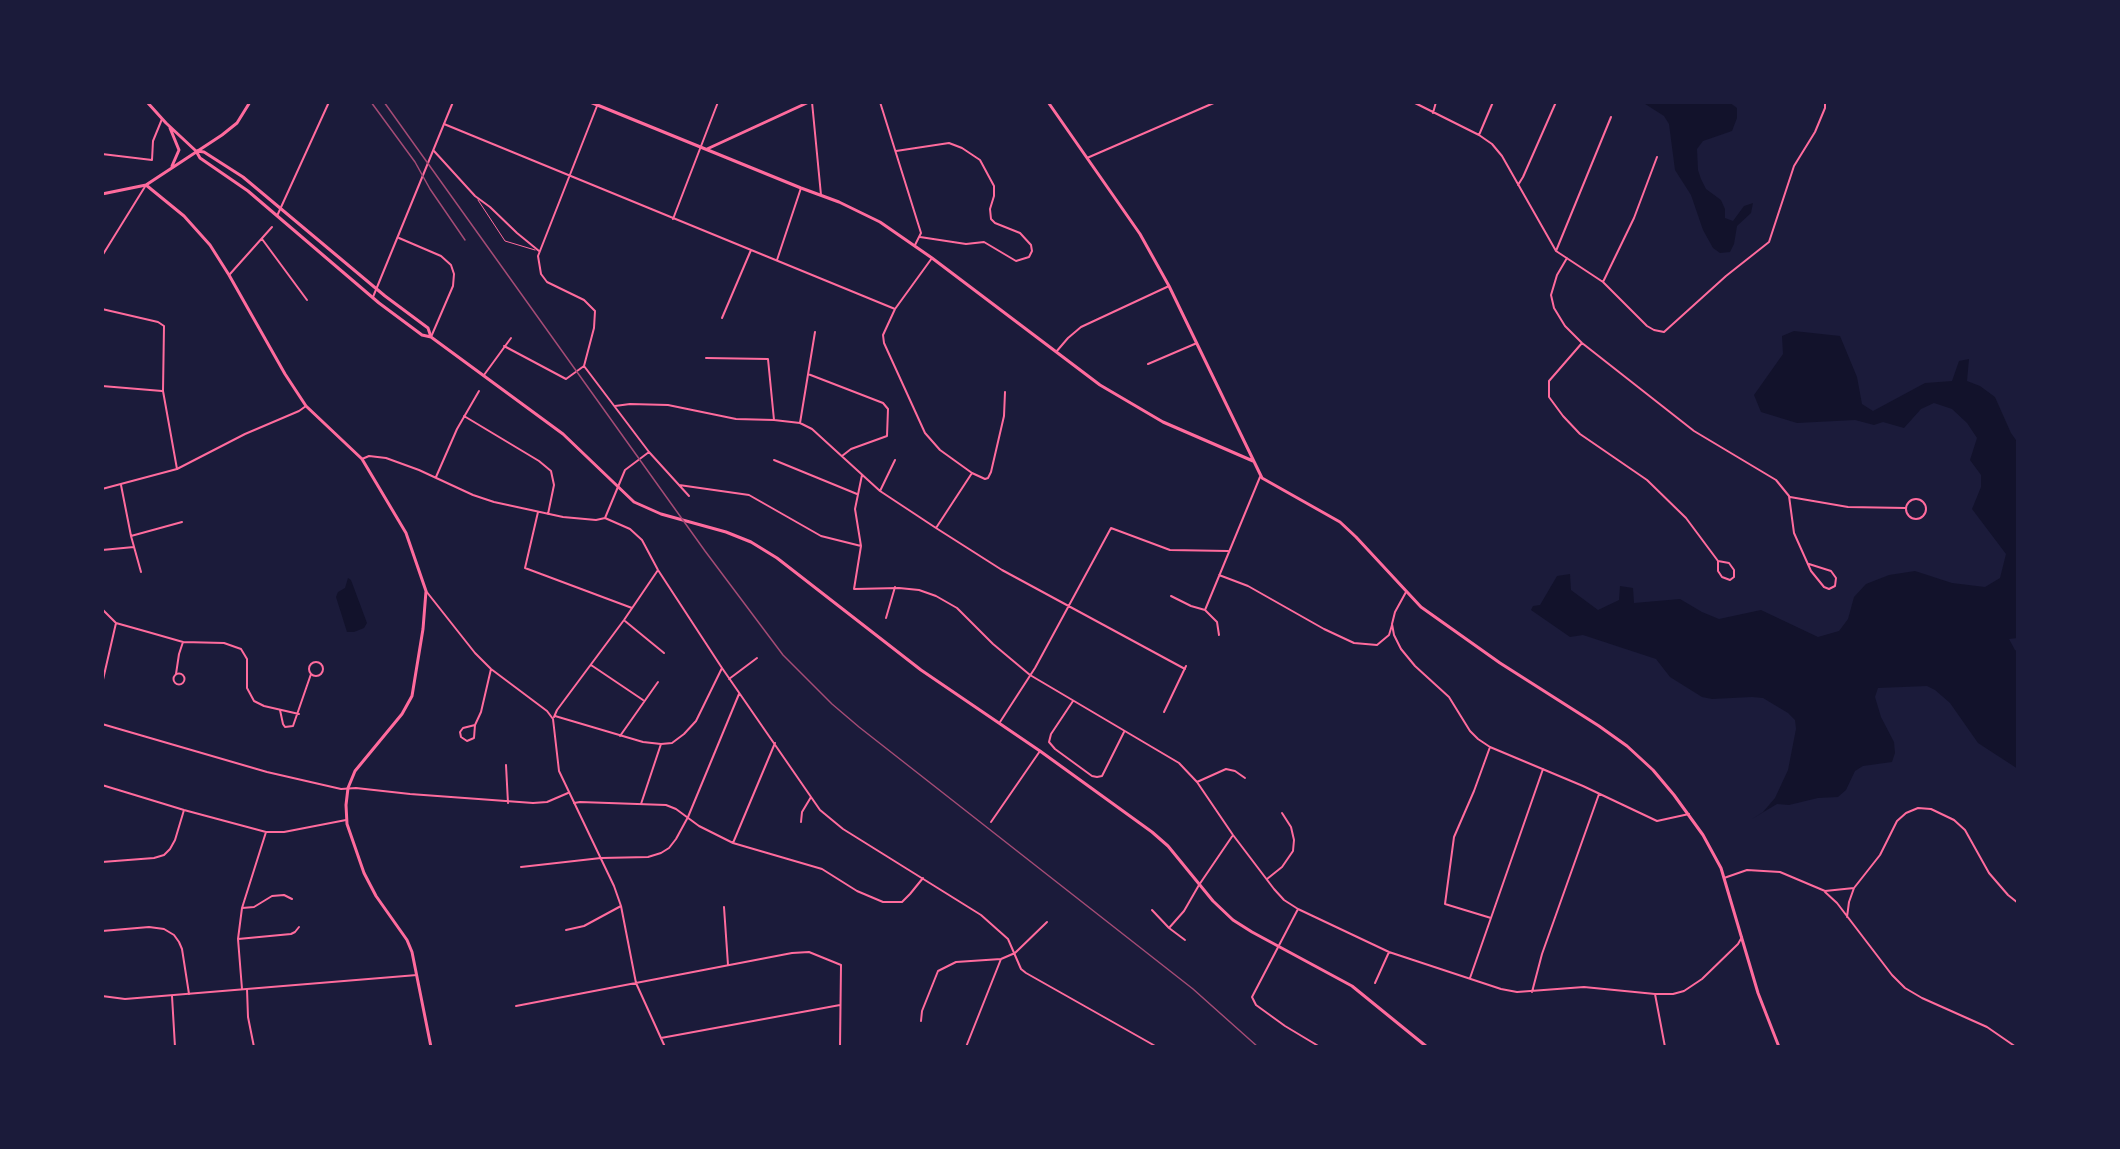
<!DOCTYPE html>
<style>
body{margin:0}
#map{position:relative;width:2120px;height:1149px;overflow:hidden;background:#1b1b3a;font-family:Cabin,sans-serif}
canvas{display:block}
.frame{position:absolute;inset:0;border:104px solid #1b1b3a;pointer-events:none}
</style>
<div id="map">
<canvas width="2120" height="1149"></canvas>
<div class="frame"></div>
</div>
<script>
const ctx = document.querySelector('canvas').getContext('2d');
ctx.lineJoin = 'round';
function paint(path, color) { ctx.fillStyle = color; ctx.fill(path, 'evenodd'); }
const toPath = rows => new Path2D(rows.map(r => 'M' + r).join(''));
function strokePath(path, color, width, dash) { ctx.strokeStyle = color; ctx.lineWidth = width; ctx.lineCap = dash ? 'butt' : 'round'; ctx.setLineDash(dash || []); ctx.stroke(path); }
paint(toPath([
 [1642,102,1729,102,1737,108,1737,118,1732,131,1703,141,1697,149,1698,170,1701,179,1706,189,1721,200,1725,209,1725,218,1733,221,1744,206,1753,203,1751,213,1737,226,1734,244,1730,252,1720,253,1713,248,1703,230,1691,195,1675,170,1669,124,1664,116],
 [1794,331,1840,336,1857,377,1862,404,1873,411,1925,383,1952,381,1959,361,1969,359,1967,381,1980,386,1995,397,2011,433,2018,443,2018,638,2009,639,2015,650,2018,652,2018,769,1978,743,1950,703,1935,690,1927,686,1878,688,1875,697,1881,717,1894,742,1895,753,1892,762,1863,766,1855,771,1846,790,1838,797,1818,798,1789,805,1777,804,1752,819,1763,812,1775,798,1788,770,1796,729,1795,720,1788,713,1763,698,1752,697,1712,699,1702,697,1670,677,1656,659,1583,635,1570,637,1531,610,1533,606,1540,605,1557,576,1570,574,1571,590,1598,610,1619,600,1620,586,1633,588,1634,603,1680,599,1702,612,1719,619,1761,610,1818,637,1839,631,1848,619,1854,597,1866,584,1889,575,1915,571,1952,583,1985,587,2000,578,2006,554,1972,509,1981,487,1981,475,1970,460,1977,438,1967,423,1952,409,1934,403,1921,409,1904,428,1883,422,1874,425,1855,420,1797,423,1761,412,1754,395,1783,354,1782,336],
 [348,578,351,580,367,623,364,628,354,632,347,632,336,597,338,592,345,588]
]), '#12122b');
strokePath(toPath([
 [478,200,505,241,535,250]
]), '#ff6b9d', 1);
strokePath(toPath([
 [812,102,821,195],
 [880,102,921,233,915,245],
 [1413,102,1479,135,1492,144,1502,156,1556,251,1603,282,1647,326,1654,330,1664,332,1726,276,1769,242,1794,166,1815,132,1825,108,1825,102],
 [1433,113,1436,102],
 [444,124,895,309],
 [1479,135,1493,102],
 [434,151,475,196,490,207,517,233,539,251],
 [896,151,949,143,962,148,980,160,994,186,994,196,990,209,991,219,995,223,1020,233,1031,245,1032,251,1029,257,1016,261,984,242,966,244,920,237],
 [102,154,152,160,153,141,162,119],
 [1087,158,1216,102],
 [1518,185,1523,177,1556,102],
 [277,216,329,102],
 [673,219,718,102],
 [399,238,441,256,451,265,454,274,453,286,431,337],
 [262,239,307,300],
 [1556,251,1611,117],
 [102,256,146,185],
 [932,258,895,309,883,335,884,343,925,433,940,450,972,473,985,479,988,478,991,472,1004,416,1005,392],
 [1567,258,1557,275,1551,295,1554,308,1565,326,1582,343,1694,431,1776,480,1789,496,1794,533,1811,571,1824,587,1829,589,1835,586,1836,578,1831,571,1809,564],
 [777,260,801,188],
 [230,274,272,227],
 [1603,282,1634,218,1657,157],
 [102,309,158,322,164,326,163,391,177,469],
 [722,318,751,250],
 [1582,343,1549,381,1549,397,1563,416,1580,434,1647,480,1686,518,1718,561,1718,571,1722,577,1730,580,1734,577,1734,570,1729,563,1718,561],
 [504,346,566,379,584,366],
 [1056,352,1068,338,1081,327,1169,286],
 [706,358,768,359,774,420],
 [1148,364,1197,343],
 [584,366,594,328,595,311,584,300,547,282,541,274,538,256,597,106],
 [584,366,649,452,689,496],
 [808,374,883,403,888,409,887,436,851,449,842,456],
 [484,375,511,338],
 [102,386,162,391],
 [615,406,630,404,668,405,736,419,774,420,800,423,812,429,880,491,936,528,1002,570,1185,669],
 [464,416,539,461,551,471,554,485,548,514],
 [800,423,815,332],
 [362,459,369,456,386,458,419,470,473,495,494,502,563,517,596,520,605,518,630,529,642,540,658,570,722,668,820,810,843,829,981,915,1008,939,1021,969,1026,973,1157,1047],
 [774,460,857,494],
 [862,475,855,509,861,546,854,589,899,588,919,590,936,596,957,608,993,644,1030,675,1179,763,1197,782,1233,835,1274,889,1284,900,1298,909,1389,952,1501,989,1517,992,1584,987,1655,994,1673,994,1684,991,1702,979,1738,944,1742,937],
 [436,477,457,429,479,391],
 [121,485,131,536,141,572],
 [679,485,749,495,821,536,861,546],
 [880,491,895,460],
 [1790,497,1848,507,1906,508],
 '1906 509a10 10 0 1 1 20 0a10 10 0 1 1-20 0Z',
 [538,512,525,568,632,608],
 [605,518,625,470,649,452],
 [936,528,972,473],
 [131,536,182,522],
 [102,550,134,547],
 [1219,575,1248,586,1324,629,1354,643,1377,645,1389,635,1392,625],
 [426,591,475,653,491,669,547,711,553,719,559,771,614,886,621,906,636,983,665,1047],
 [1406,592,1395,612,1392,624,1394,635,1401,649,1415,666,1449,697,1470,731,1478,739,1490,747,1583,786,1657,821,1689,814],
 [1171,596,1191,606,1205,610],
 [102,609,116,623,148,632,183,642,224,643,241,649,247,659,247,688,254,701,264,706,299,714],
 [886,618,895,587],
 [625,621,664,653],
 [1219,635,1217,622,1205,610,1260,477],
 '309 669a7 7 0 1 1 14 0a7 7 0 1 1-14 0Z',
 [591,665,643,700],
 '173.5 679a5.5 5.5 0 1 1 11 0a5.5 5.5 0 1 1-11 0Z',
 [176,674,179,654,183,642],
 [729,679,757,658],
 [102,684,116,623],
 [1073,701,1051,734,1049,742,1055,749,1092,776,1097,777,1102,776,1124,732],
 [280,710,283,724,285,727,293,726,311,674],
 [1164,712,1186,666],
 [555,716,643,742,661,744,672,743,684,734,696,721,722,668],
 [554,717,557,710,624,620,658,570],
 [1000,722,1035,668,1111,528,1170,550,1228,551],
 [102,724,267,772,341,789,356,788,410,794,533,803,547,802,568,793],
 [475,725,463,728,460,732,461,737,467,741,474,738,475,725,481,712,491,669],
 [620,736,658,682],
 [1490,747,1474,791,1454,837,1445,904,1491,918],
 [506,765,508,803],
 [1197,782,1226,769,1235,771,1245,778],
 [102,785,184,810,266,832,284,832,346,820],
 [574,803,580,802,666,805,676,809,699,826,733,843,822,869,857,891,883,902,902,902,910,894,923,878],
 [641,804,661,744],
 [801,822,802,812,811,797],
 [991,822,1040,751],
 [733,843,775,743],
 [102,862,154,858,164,855,170,849,175,840,184,810],
 [521,867,601,858,648,857,661,853,669,848,676,839,688,817,739,694],
 [1724,878,1747,870,1780,872,1825,891,1854,888,1880,855,1897,821,1906,813,1918,808,1931,809,1954,820,1965,830,1989,873,2008,895,2018,903],
 [1267,879,1282,867,1293,851,1294,840,1291,827,1282,813],
 [1825,892,1837,903,1892,975,1905,988,1922,998,1987,1027,2016,1047],
 [724,907,728,965],
 [242,908,254,907,272,896,284,895,292,899],
 [1298,909,1252,997,1256,1005,1285,1026,1320,1047],
 [1152,910,1169,928,1185,940],
 [1847,917,1849,902,1854,888],
 [1169,928,1184,911,1199,885,1233,835],
 [566,930,584,926,621,906],
 [102,931,149,927,164,929,174,935,179,942,182,949,189,994],
 [238,939,291,934,295,932,299,927],
 [1470,978,1543,769],
 [1375,983,1389,952],
 [242,989,238,939,242,908,266,832],
 [247,989,248,1017,254,1047],
 [1532,992,1542,954,1599,794],
 [1655,994,1665,1047],
 [172,996,175,1047],
 [516,1006,792,953,809,952,841,965,840,1047],
 [921,1021,922,1011,938,971,956,962,1001,959,1015,953,1047,922],
 [661,1038,840,1005],
 [966,1047,1001,959]
]), '#ff6b9d', 2);
strokePath(toPath([
 [373,297,453,102],
 [102,489,177,469,245,434,299,411,306,406],
 [102,996,125,999,417,975]
]), '#ff6b9d', 2);
strokePath(toPath([
 [147,102,166,123,196,151,200,158,248,191,379,303,422,335,431,337,563,434,634,502,661,514,726,532,751,542,777,558,921,670,1040,751,1152,832,1168,846,1213,901,1233,920,1252,932,1352,986,1427,1047],
 [590,102,801,188,839,202,880,222,932,258,1100,385,1163,422,1253,461],
 [1048,102,1140,234,1169,286,1262,478,1340,522,1356,537,1421,607,1500,663,1599,726,1627,746,1653,770,1674,795,1703,835,1721,868,1758,993,1779,1047],
 [170,128,179,150,172,166],
 [707,149,809,102],
 [197,151,204,152,243,177,385,296,428,328,431,337],
 [146,185,184,216,210,245,229,275,285,374,306,406,362,459,406,533,426,591,423,629,412,696,402,714,355,771,348,788,346,805,347,824,364,873,376,896,407,940,412,952,431,1047],
 [102,194,146,185,222,135,237,123,250,102]
]), '#ff6b9d', 3);
strokePath(toPath([
 [371,102,415,162,430,189,465,240],
 [384,102,705,551,783,655,832,704,859,727,1193,989,1258,1047]
]), '#a44b75', 1.5);
</script>
